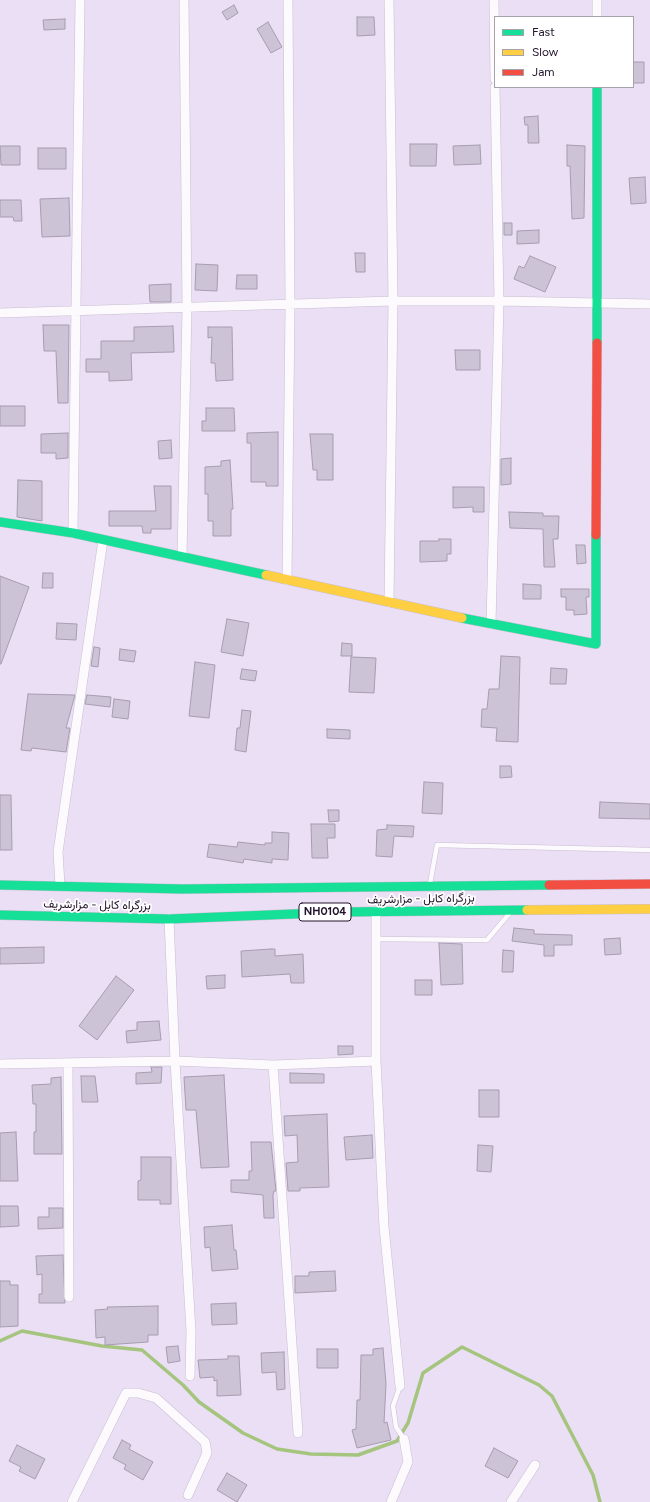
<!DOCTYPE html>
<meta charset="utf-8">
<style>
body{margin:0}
#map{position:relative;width:650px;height:1502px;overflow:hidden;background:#eadff4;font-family:Figtree,sans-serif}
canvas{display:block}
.legend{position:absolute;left:494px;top:16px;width:140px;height:72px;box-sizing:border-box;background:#fff;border:1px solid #a6a1aa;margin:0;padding:5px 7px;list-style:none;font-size:12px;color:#21142a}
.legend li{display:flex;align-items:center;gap:8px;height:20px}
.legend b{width:20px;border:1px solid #a6a1aa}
</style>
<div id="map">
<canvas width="650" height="1502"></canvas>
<ul class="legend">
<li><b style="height:5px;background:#16e098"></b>Fast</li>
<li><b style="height:5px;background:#ffcf43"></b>Slow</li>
<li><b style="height:5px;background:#f24e42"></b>Jam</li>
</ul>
</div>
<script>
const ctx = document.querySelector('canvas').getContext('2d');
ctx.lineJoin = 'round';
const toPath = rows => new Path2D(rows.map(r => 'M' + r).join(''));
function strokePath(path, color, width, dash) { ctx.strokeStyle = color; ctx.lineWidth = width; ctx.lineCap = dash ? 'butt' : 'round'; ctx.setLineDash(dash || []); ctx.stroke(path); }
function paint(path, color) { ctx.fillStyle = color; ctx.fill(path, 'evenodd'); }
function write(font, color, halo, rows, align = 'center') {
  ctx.font = font + ' Figtree,Vazirmatn,sans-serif'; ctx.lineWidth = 3.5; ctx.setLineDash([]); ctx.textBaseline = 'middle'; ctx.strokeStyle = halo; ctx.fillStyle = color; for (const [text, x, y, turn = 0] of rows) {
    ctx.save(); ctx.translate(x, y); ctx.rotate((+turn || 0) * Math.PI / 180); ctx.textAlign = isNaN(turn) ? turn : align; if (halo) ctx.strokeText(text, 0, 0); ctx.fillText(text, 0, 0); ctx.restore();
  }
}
strokePath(toPath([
 [0,1341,22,1331,102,1346,142,1350,183,1385,199,1402,243,1433,277,1449,311,1454,358,1455,397,1441,408,1423,423,1373,462,1347,539,1385,552,1396,593,1475,600,1502]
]), '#a5c47e', 3.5);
const building = toPath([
 [234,5,238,13,227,20,222,12,234,5],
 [357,17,374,17,375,35,357,36,357,17],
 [65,19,65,29,44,30,43,20,65,19],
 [268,22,282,47,271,53,257,29,268,22],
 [633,62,644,62,644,83,633,83,633,62],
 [538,116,539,143,528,143,528,125,525,125,524,117,538,116],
 [410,144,437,144,436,166,410,166,410,144],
 [480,145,481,164,454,165,453,146,480,145],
 [567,145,585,146,584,218,572,219,570,166,567,166,567,145],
 [0,146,20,146,20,165,1,165,0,146],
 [38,148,66,148,66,169,38,169,38,148],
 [645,177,646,203,631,204,629,178,645,177],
 [69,198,70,236,42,237,40,199,69,198],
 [0,200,21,200,22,221,14,221,13,217,0,217,0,200],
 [504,223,512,223,512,235,504,235,504,223],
 [539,230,539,243,517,244,517,231,539,230],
 [355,253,365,253,365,272,356,272,355,253],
 [530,256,556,267,545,292,514,279,519,266,524,268,530,256],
 [196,264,218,265,217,291,195,290,196,264],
 [237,275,257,275,257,289,236,289,237,275],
 [171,284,171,302,150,302,149,285,171,284],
 [43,325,69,325,68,403,58,403,56,351,44,351,43,325],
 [173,326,174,352,131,353,132,380,109,381,109,372,86,372,86,359,101,359,101,341,134,341,134,327,173,326],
 [208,327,232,327,233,380,216,381,215,363,211,363,212,337,208,338,208,327],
 [455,350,480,350,480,370,456,370,455,350],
 [0,406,25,406,25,426,0,426,0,406],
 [206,408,234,408,235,431,202,431,202,421,206,421,206,408],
 [278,432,278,486,266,486,266,482,251,482,251,443,247,443,247,433,278,432],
 [68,433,68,458,56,459,56,453,41,453,41,434,68,433],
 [310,434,333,434,333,480,317,480,317,470,313,470,310,434],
 [171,440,172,458,159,459,158,441,171,440],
 [511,458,511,484,501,485,501,459,511,458],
 [230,460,233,509,231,509,231,536,213,536,213,521,208,521,208,494,205,494,205,467,221,466,221,461,230,460],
 [18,480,42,481,42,521,17,517,18,480],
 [154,486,171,486,171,529,151,529,151,533,143,533,142,526,109,526,109,511,156,511,154,486],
 [453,487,484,487,484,512,473,512,473,507,453,508,453,487],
 [509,512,543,513,543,516,559,516,558,539,553,539,555,567,544,567,543,529,510,528,509,512],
 [439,539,451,539,451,554,447,554,447,561,420,562,420,541,439,541,439,539],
 [576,545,585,545,586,563,577,564,576,545],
 [43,573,53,573,53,588,42,588,43,573],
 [0,576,29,587,1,664,0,664,0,576],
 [523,584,541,585,541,599,523,599,523,584],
 [561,589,589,589,589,597,586,597,587,614,574,615,574,610,566,610,566,597,561,597,561,589],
 [227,619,249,623,243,656,221,652,227,619],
 [57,623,77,624,76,640,56,639,57,623],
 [342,643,352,644,352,656,341,656,342,643],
 [94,647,100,648,98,667,91,666,94,647],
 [120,649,136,651,134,662,119,660,120,649],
 [501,656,520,657,518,742,496,741,497,728,481,727,482,709,487,709,489,689,499,689,501,656],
 [351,657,376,658,374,693,349,692,351,657],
 [195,662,215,665,209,718,189,716,195,662],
 [551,668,567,669,566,684,550,684,551,668],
 [242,669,257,671,255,681,240,679,242,669],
 [28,694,75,695,66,728,70,728,66,752,32,748,31,751,21,750,28,694],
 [87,695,111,697,110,707,85,704,87,695],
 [114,699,130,701,128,719,112,717,114,699],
 [242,710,251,711,246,752,235,750,237,728,240,728,242,710],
 [327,729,350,730,350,739,327,738,327,729],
 [500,766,511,766,512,777,500,778,500,766],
 [424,782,443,783,442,814,422,813,424,782],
 [0,795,11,795,12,850,0,850,0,795],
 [600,802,650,804,650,819,599,818,600,802],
 [328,810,339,810,339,821,329,822,328,810],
 [311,824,335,824,335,838,327,838,328,858,312,858,311,824],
 [387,825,414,826,413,837,394,836,392,857,376,856,377,830,387,829,387,825],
 [272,832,289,833,288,860,272,859,272,863,244,859,243,863,207,857,209,844,237,847,238,842,265,845,265,843,272,843,272,832],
 [514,928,534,930,534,934,572,935,572,945,554,945,554,956,544,956,544,945,512,941,514,928],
 [620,938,621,954,605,955,604,939,620,938],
 [439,943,462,944,463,984,441,985,439,943],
 [44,947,44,963,0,964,0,948,44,947],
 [271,949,275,949,275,956,303,954,304,983,291,983,290,974,242,977,241,951,271,949],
 [503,950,514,951,513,972,502,972,503,950],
 [225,975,225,988,207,989,206,976,225,975],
 [116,976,134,990,97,1040,79,1026,116,976],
 [415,980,432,980,432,995,415,995,415,980],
 [159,1021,161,1040,127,1043,126,1031,137,1030,137,1022,159,1021],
 [338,1046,353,1046,353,1054,338,1055,338,1046],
 [151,1067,162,1067,161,1083,136,1084,136,1073,152,1072,151,1067],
 [290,1073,324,1074,324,1083,290,1083,290,1073],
 [224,1075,229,1167,201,1168,196,1110,186,1110,184,1077,224,1075],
 [81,1076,95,1076,98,1102,82,1102,81,1076],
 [61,1077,62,1154,34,1154,34,1132,36,1132,36,1104,33,1104,32,1085,51,1084,51,1078,61,1077],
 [479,1090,499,1090,499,1117,479,1117,479,1090],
 [327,1114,329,1187,300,1188,300,1191,288,1191,286,1163,298,1162,297,1135,285,1136,284,1116,327,1114],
 [16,1132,18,1181,0,1181,0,1133,16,1132],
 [372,1135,373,1158,346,1160,344,1137,372,1135],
 [251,1142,271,1142,276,1191,274,1191,273,1195,274,1218,264,1218,263,1195,231,1192,231,1180,249,1180,249,1171,252,1171,251,1142],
 [478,1145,493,1146,491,1172,477,1171,478,1145],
 [141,1157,171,1157,171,1204,160,1204,160,1200,138,1200,138,1181,141,1180,141,1157],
 [0,1206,18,1206,19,1226,0,1227,0,1206],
 [49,1208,63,1208,63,1228,38,1229,38,1217,49,1217,49,1208],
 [232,1225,234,1250,236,1250,238,1269,212,1271,210,1247,205,1248,204,1227,232,1225],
 [63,1255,65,1303,39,1303,39,1294,42,1294,42,1274,37,1275,36,1256,63,1255],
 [335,1271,336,1291,295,1293,295,1276,309,1276,309,1272,335,1271],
 [0,1281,10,1281,10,1285,18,1285,18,1326,0,1327,0,1281],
 [236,1303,237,1324,212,1325,211,1304,236,1303],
 [158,1306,158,1335,148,1335,148,1342,105,1345,105,1337,96,1338,95,1310,108,1309,107,1307,158,1306],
 [178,1346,180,1361,168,1363,166,1347,178,1346],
 [383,1348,386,1384,384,1423,387,1422,391,1440,357,1448,352,1430,356,1429,357,1400,360,1400,361,1355,373,1355,373,1349,383,1348],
 [317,1349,338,1349,338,1368,317,1368,317,1349],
 [284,1352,285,1389,277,1390,276,1372,262,1373,261,1353,284,1352],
 [228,1356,239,1356,241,1395,217,1396,217,1380,214,1381,214,1377,200,1378,198,1360,228,1359,228,1356],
 [122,1440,131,1445,129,1449,153,1462,143,1480,124,1469,126,1465,113,1458,122,1440],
 [17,1445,45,1459,35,1479,19,1471,21,1467,9,1461,17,1445],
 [494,1448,518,1461,508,1478,485,1466,494,1448],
 [227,1473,247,1485,237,1502,217,1490,227,1473]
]);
paint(building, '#cdc3d7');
strokePath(building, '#a79cb0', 1);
const lane = toPath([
 [430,884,437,845,650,850],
 [376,939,487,940,509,914],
 [400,1386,393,1406,396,1427,404,1439]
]);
const street = toPath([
 [494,0,495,79],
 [597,0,597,17],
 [0,313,393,301,499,301,650,304],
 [73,533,80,0],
 [182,557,187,308,184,0],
 [287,580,290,306,288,0],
 [389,602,393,301,389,0],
 [491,624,499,301,495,87],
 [60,885,58,852,103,540],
 [376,911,376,1061,384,1227,400,1386],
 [169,919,175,1061,191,1331,190,1376],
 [0,1064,175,1061,273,1065,376,1061],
 [68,1064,69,1297],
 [273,1065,298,1433],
 [72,1502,126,1393,138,1393,156,1398,205,1442,207,1453,188,1495],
 [391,1502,408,1462,404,1439],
 [511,1502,535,1465]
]);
const fast = toPath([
 [597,343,597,87],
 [0,522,73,533,266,575],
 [462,618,596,644,596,535],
 [0,885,182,889,549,885],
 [0,915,169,919,343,912,527,910]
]);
const slow = toPath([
 [266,575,462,618],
 [527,910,650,909]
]);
const jam = toPath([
 [596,535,597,343],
 [549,885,650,884]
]);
strokePath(lane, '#c8bdd1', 5.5);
strokePath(street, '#c8bdd1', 10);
strokePath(fast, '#c8bdd1', 10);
strokePath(slow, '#c8bdd1', 10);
strokePath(jam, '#c8bdd1', 10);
strokePath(lane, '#fcfafd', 4.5);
strokePath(street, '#fcfafd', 9);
strokePath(fast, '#16e098', 9);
strokePath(slow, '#ffcf43', 9);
strokePath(jam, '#f24e42', 9);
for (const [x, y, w] of [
 [325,912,52]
]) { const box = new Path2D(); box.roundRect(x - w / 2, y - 9, w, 18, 3); ctx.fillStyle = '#fff'; ctx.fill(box); strokePath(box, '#21142a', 1); }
write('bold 11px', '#21142a', null, [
 ["NH0104",325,912]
]);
write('12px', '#21142a', '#fff', [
 ["بزرگراه کابل - مزارشریف",421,899,-1],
 ["بزرگراه کابل - مزارشریف",97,905,1]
]);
</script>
